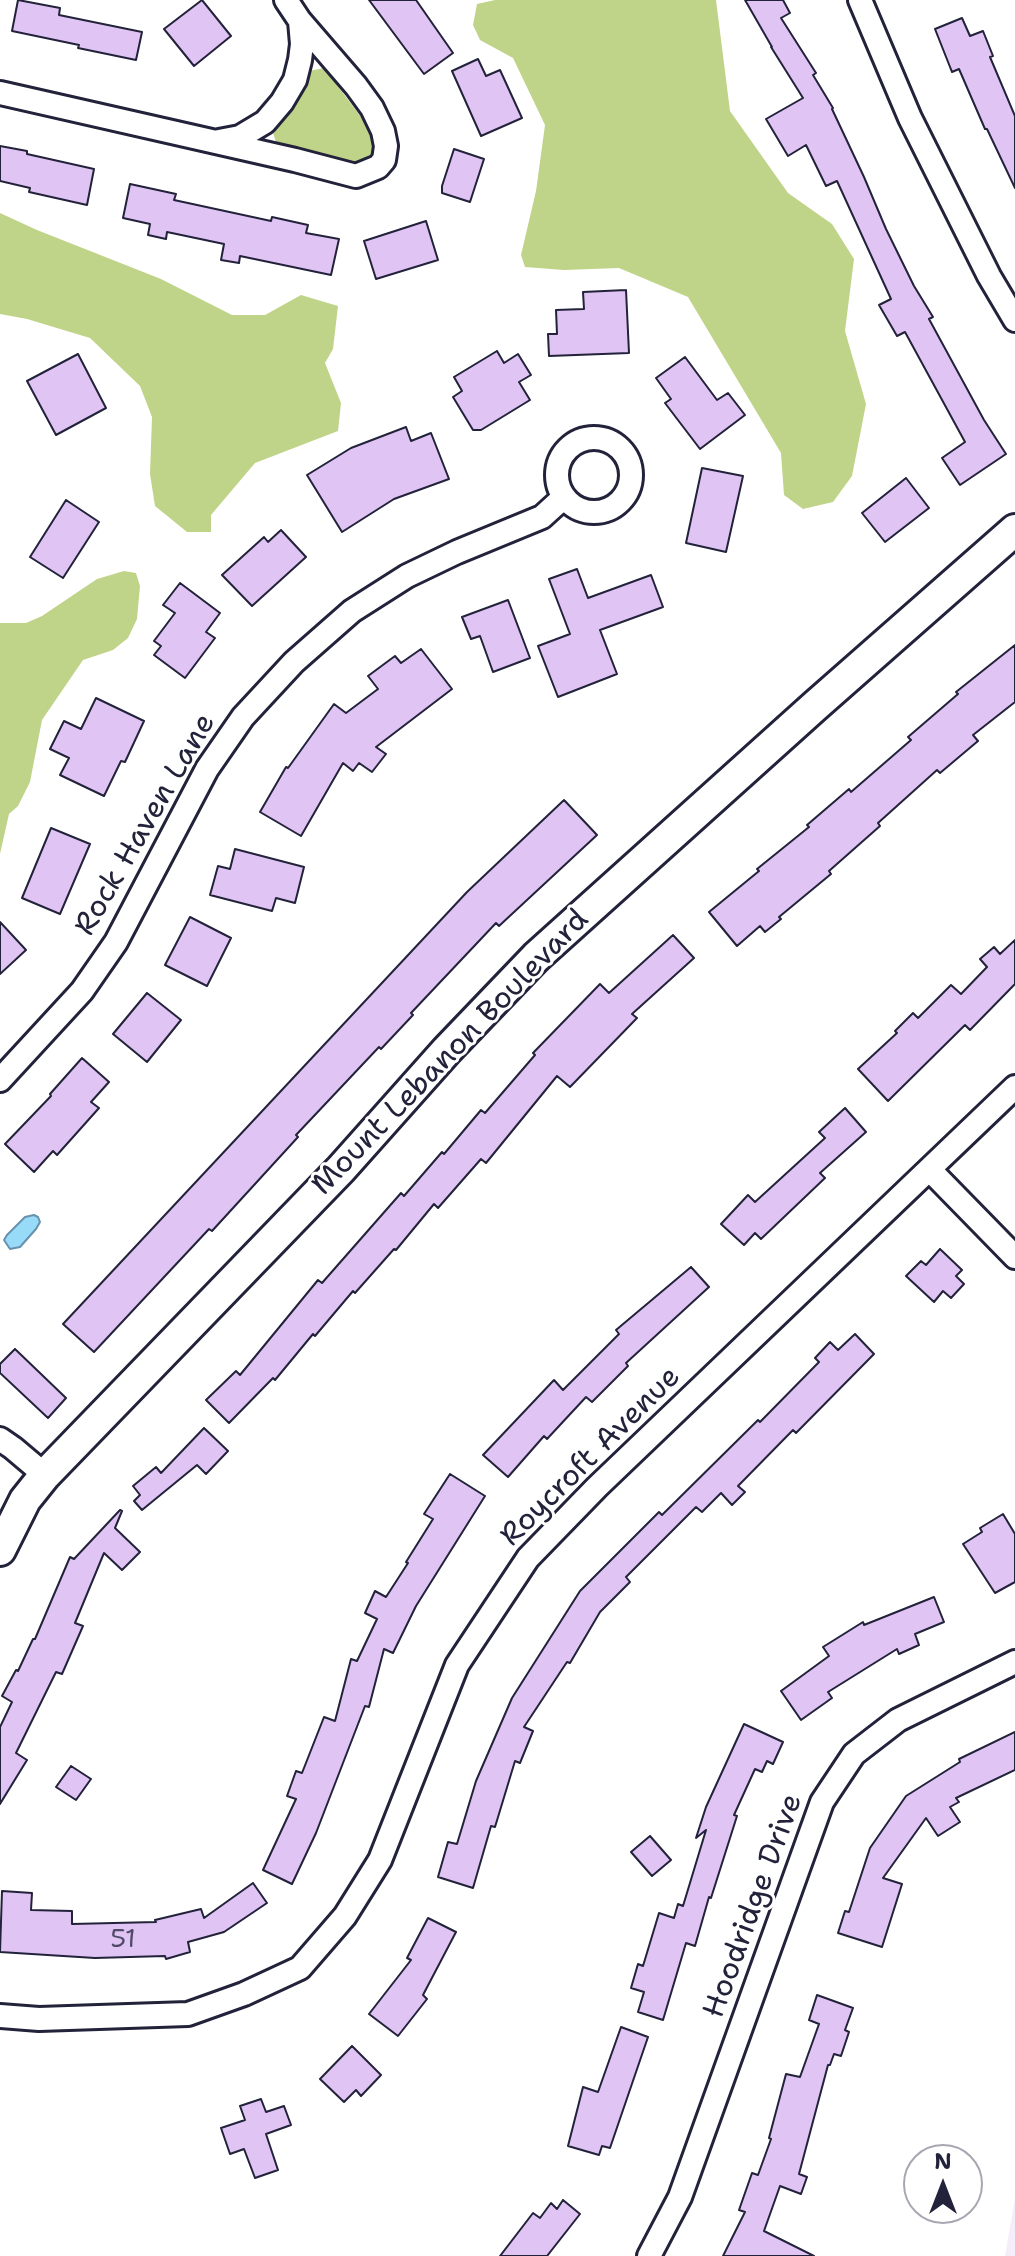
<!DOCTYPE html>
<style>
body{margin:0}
#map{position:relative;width:1015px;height:2256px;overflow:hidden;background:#fff;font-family:"Shantell Sans",sans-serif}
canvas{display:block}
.north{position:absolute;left:903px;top:2144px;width:80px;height:80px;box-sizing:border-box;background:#fff;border:2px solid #a7a7b1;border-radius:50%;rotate:0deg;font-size:22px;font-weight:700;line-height:32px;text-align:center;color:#22223b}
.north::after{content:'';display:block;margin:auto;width:28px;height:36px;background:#22223b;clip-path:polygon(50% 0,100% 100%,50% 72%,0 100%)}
</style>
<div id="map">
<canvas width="1015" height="2256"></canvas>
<div class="north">N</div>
</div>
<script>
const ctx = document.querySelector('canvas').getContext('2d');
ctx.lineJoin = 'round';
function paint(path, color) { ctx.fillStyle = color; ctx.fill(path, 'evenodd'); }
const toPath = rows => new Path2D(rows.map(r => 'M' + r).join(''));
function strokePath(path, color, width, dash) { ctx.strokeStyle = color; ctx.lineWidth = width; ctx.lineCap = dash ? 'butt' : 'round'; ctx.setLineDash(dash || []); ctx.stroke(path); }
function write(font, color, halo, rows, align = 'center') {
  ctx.font = font + ' "Shantell Sans",sans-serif'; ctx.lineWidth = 6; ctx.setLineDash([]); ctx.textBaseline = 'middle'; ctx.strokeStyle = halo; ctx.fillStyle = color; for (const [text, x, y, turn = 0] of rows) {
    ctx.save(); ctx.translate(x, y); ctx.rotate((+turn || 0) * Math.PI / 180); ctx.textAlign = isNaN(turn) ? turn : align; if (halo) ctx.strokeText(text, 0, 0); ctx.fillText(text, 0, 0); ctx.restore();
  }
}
paint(toPath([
 [1015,2198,1015,2256,1005,2256]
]), '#f6edfb');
paint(toPath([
 [495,0,716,0,730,111,788,193,832,224,854,259,845,331,866,404,852,476,833,502,803,509,784,495,781,453,688,297,619,268,564,270,525,267,521,255,536,191,545,125,513,58,480,40,473,25,477,4],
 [324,68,374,134,376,147,371,156,356,162,276,142,272,130,288,115,303,90,309,71],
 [0,213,37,230,161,279,232,315,265,315,301,295,338,306,333,349,325,363,341,403,338,431,255,463,211,515,211,532,187,532,155,506,150,474,152,417,140,386,90,338,27,319,0,314],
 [124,571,136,573,140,586,137,619,128,638,113,650,83,660,42,720,30,782,18,806,9,814,0,854,0,623,26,623,42,616,97,579]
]), '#c0d489');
const water = toPath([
 [34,1215,38,1217,40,1222,36,1229,20,1247,10,1249,4,1240,7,1235,25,1217,34,1215]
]);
paint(water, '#97dbf9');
strokePath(water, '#6891ad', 2);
const building = toPath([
 [18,0,60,8,59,15,142,32,136,60,78,48,79,45,12,31,18,0],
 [202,0,231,36,194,66,164,29,202,0],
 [369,0,416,0,453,53,424,74,369,0],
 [745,0,783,0,790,13,781,18,816,73,813,75,833,108,832,109,864,177,886,229,914,286,933,317,929,319,984,420,1006,454,960,485,942,458,965,442,905,332,897,336,879,305,891,299,837,181,826,186,806,145,788,156,766,119,803,98,771,47,772,47,745,0],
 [962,18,970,36,983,31,993,56,990,57,1015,116,1015,188,987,129,985,129,959,69,952,72,935,29,962,18],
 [478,59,486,76,500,70,522,118,481,136,452,71,478,59],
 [0,146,27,151,27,154,94,169,87,205,29,192,30,188,0,181,0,146],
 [454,149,484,159,470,202,442,193,442,186,454,149],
 [130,184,176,194,174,200,271,221,272,217,308,225,306,233,339,239,331,275,240,256,239,263,221,260,224,244,167,232,166,239,148,235,150,224,123,218,130,184],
 [426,221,438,260,376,279,364,241,426,221],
 [626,290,629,353,549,356,548,334,557,334,556,310,584,309,583,292,626,290],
 [497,351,504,363,518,354,531,375,519,382,530,400,481,430,473,430,453,397,462,391,454,377,497,351],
 [78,354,106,408,56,435,27,381,78,354],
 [685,357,717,400,728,393,745,415,700,449,665,403,671,399,656,378,685,357],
 [406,427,411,441,431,433,449,479,394,499,342,532,307,475,351,448,406,427],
 [702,468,743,476,726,552,686,543,702,468],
 [906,478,929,508,885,542,862,513,906,478],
 [66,500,99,522,63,578,30,557,66,500],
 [281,530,306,557,252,606,222,575,264,537,268,542,281,530],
 [577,569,588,598,651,575,663,607,600,630,617,674,558,697,538,646,570,634,549,579,577,569],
 [180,583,220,613,206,632,215,638,185,678,154,655,161,646,154,641,175,613,163,605,180,583],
 [508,600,530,658,493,672,480,636,471,639,462,617,508,600],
 [1015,645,1015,702,973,735,978,741,940,773,937,770,878,823,880,826,829,871,831,874,779,917,781,919,765,932,760,926,737,946,709,912,759,871,757,869,809,827,807,825,849,789,851,792,911,740,908,737,958,694,956,692,1015,645],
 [421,649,452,689,376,747,386,754,372,772,359,763,353,771,343,763,301,836,260,812,286,767,288,768,334,704,346,713,378,689,368,676,395,656,401,663,421,649],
 [96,698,144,721,125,762,121,761,104,796,60,775,69,758,50,749,64,721,81,729,96,698],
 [564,800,597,835,499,926,496,923,411,1013,413,1015,381,1049,379,1047,296,1135,298,1137,212,1231,209,1229,94,1352,63,1324,467,892,564,800],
 [51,828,90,844,60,914,22,898,51,828],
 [235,849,304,867,295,903,276,898,272,911,210,895,218,866,230,869,235,849],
 [190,917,231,938,207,986,165,965,190,917],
 [0,922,26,950,0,974,0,922],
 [673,935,694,958,632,1014,637,1018,570,1087,557,1076,486,1163,481,1159,438,1208,434,1204,396,1250,394,1249,355,1293,353,1291,315,1336,313,1334,275,1380,273,1378,229,1423,206,1400,236,1371,240,1375,318,1280,322,1283,401,1193,404,1196,442,1152,444,1154,481,1110,485,1113,535,1055,533,1053,600,984,609,993,673,935],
 [1015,940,1015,984,970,1030,965,1025,888,1101,858,1069,897,1033,895,1031,913,1013,918,1018,951,985,961,994,987,967,980,959,994,947,1000,954,1015,940],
 [147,993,181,1020,147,1062,113,1034,147,993],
 [82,1058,109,1082,91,1102,99,1108,57,1155,53,1151,34,1172,5,1144,51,1096,50,1094,82,1058],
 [845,1108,866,1132,820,1173,825,1178,761,1239,755,1233,744,1245,721,1224,748,1195,755,1202,825,1138,819,1132,845,1108],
 [940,1249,962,1270,956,1276,964,1284,951,1298,943,1291,934,1302,906,1276,921,1261,926,1265,940,1249],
 [691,1267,709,1287,626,1363,628,1366,592,1402,586,1397,547,1439,544,1436,508,1477,483,1455,554,1380,563,1390,619,1334,616,1330,691,1267],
 [855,1334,874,1354,796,1433,793,1430,738,1486,745,1492,732,1505,721,1493,702,1512,696,1507,626,1577,630,1582,600,1612,570,1663,567,1662,524,1727,533,1731,520,1763,515,1761,495,1827,491,1826,473,1888,438,1877,448,1842,457,1844,476,1781,512,1698,580,1591,659,1512,662,1515,758,1420,760,1422,819,1362,815,1358,830,1342,838,1350,855,1334],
 [15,1349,66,1398,48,1418,0,1373,0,1364,15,1349],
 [204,1428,228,1451,206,1474,197,1465,142,1510,134,1501,140,1495,133,1486,156,1467,161,1473,204,1428],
 [450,1474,485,1496,416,1606,393,1653,384,1649,369,1707,365,1706,316,1833,292,1884,263,1870,296,1799,287,1796,296,1771,302,1773,324,1717,335,1721,351,1659,357,1661,377,1619,365,1613,375,1591,386,1597,408,1563,406,1562,433,1519,424,1514,450,1474],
 [120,1510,122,1511,115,1528,140,1552,122,1570,104,1553,75,1623,83,1626,62,1674,56,1672,16,1753,27,1760,0,1804,0,1727,12,1702,2,1696,16,1670,18,1671,33,1639,35,1639,70,1557,74,1559,120,1510],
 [1003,1514,1015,1534,1015,1582,995,1593,963,1544,982,1532,980,1528,1003,1514],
 [934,1597,944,1622,915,1634,919,1645,899,1654,897,1649,828,1692,832,1698,801,1720,781,1691,829,1656,823,1647,863,1622,864,1625,934,1597],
 [744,1724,783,1742,773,1764,767,1761,762,1772,755,1769,734,1815,737,1816,711,1898,709,1897,695,1946,686,1943,663,2020,638,2012,644,1992,631,1988,638,1964,643,1966,659,1913,674,1918,678,1904,683,1906,706,1830,696,1838,706,1807,744,1724],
 [1015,1732,1015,1770,956,1798,959,1802,950,1807,960,1822,938,1836,926,1818,883,1878,902,1884,882,1947,838,1933,845,1911,849,1912,870,1848,906,1796,960,1762,959,1759,1015,1732],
 [71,1766,91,1779,76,1800,56,1787,71,1766],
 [650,1836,671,1860,652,1876,631,1852,650,1836],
 [253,1883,267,1903,224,1932,188,1942,190,1952,166,1959,165,1956,95,1958,0,1952,2,1891,32,1893,31,1910,72,1911,72,1924,156,1922,155,1920,201,1909,204,1918,253,1883],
 [428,1918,456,1932,423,1995,427,1999,398,2036,369,2014,411,1960,407,1958,428,1918],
 [817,1995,853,2008,845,2030,849,2032,841,2056,834,2054,830,2065,828,2065,799,2174,807,2177,801,2194,780,2186,764,2231,814,2256,723,2256,745,2212,739,2210,752,2173,758,2175,771,2139,769,2138,786,2074,800,2077,819,2024,809,2020,817,1995],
 [621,2027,648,2037,610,2148,602,2146,599,2155,568,2146,583,2087,598,2092,621,2027],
 [352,2046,381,2075,361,2096,356,2090,344,2102,320,2079,352,2046],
 [261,2099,266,2112,284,2106,291,2125,266,2134,278,2170,255,2178,244,2149,230,2154,221,2128,245,2120,240,2106,261,2099],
 [563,2200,580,2214,547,2256,500,2256,533,2213,540,2218,551,2203,557,2209,563,2200]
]);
paint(building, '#e0c4f3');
strokePath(building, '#22223b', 2);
const street = toPath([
 [860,0,910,118,989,276,1015,320],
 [0,93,295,160,356,176,378,167,384,160,386,146,383,131,372,108,356,86,300,21,286,0],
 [219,141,240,137,265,122,282,102,295,80,300,60,302,44,300,21],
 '557 475a37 37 0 1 1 74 0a37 37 0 1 1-74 0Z',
 [0,1080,82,991,116,942,207,769,243,717,294,662,352,611,407,576,457,552,542,517,564,497],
 [930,1170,1015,1257],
 [0,1439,13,1448,45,1475],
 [0,2016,39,2019,188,2014,244,1994,300,1968,345,1916,380,1860,457,1665,528,1558,597,1487,1015,1087],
 [649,2256,680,2197,822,1802,854,1754,898,1720,1015,1662]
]);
const secondary = toPath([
 [0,1550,25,1500,45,1475,341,1169,447,1050,536,957,815,706,1015,530]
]);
strokePath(street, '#22223b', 28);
strokePath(secondary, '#22223b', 36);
strokePath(street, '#fff', 22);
strokePath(secondary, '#fff', 30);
write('26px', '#524a69', null, [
 ["51",123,1940]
]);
write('30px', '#22223b', '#fff', [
 ["Rock Haven Lane",146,825,-60],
 ["Mount Lebanon Boulevard",451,1053,-46],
 ["Roycroft Avenue",591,1457,-45],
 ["Hoodridge Drive",754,1906,-70]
]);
</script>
